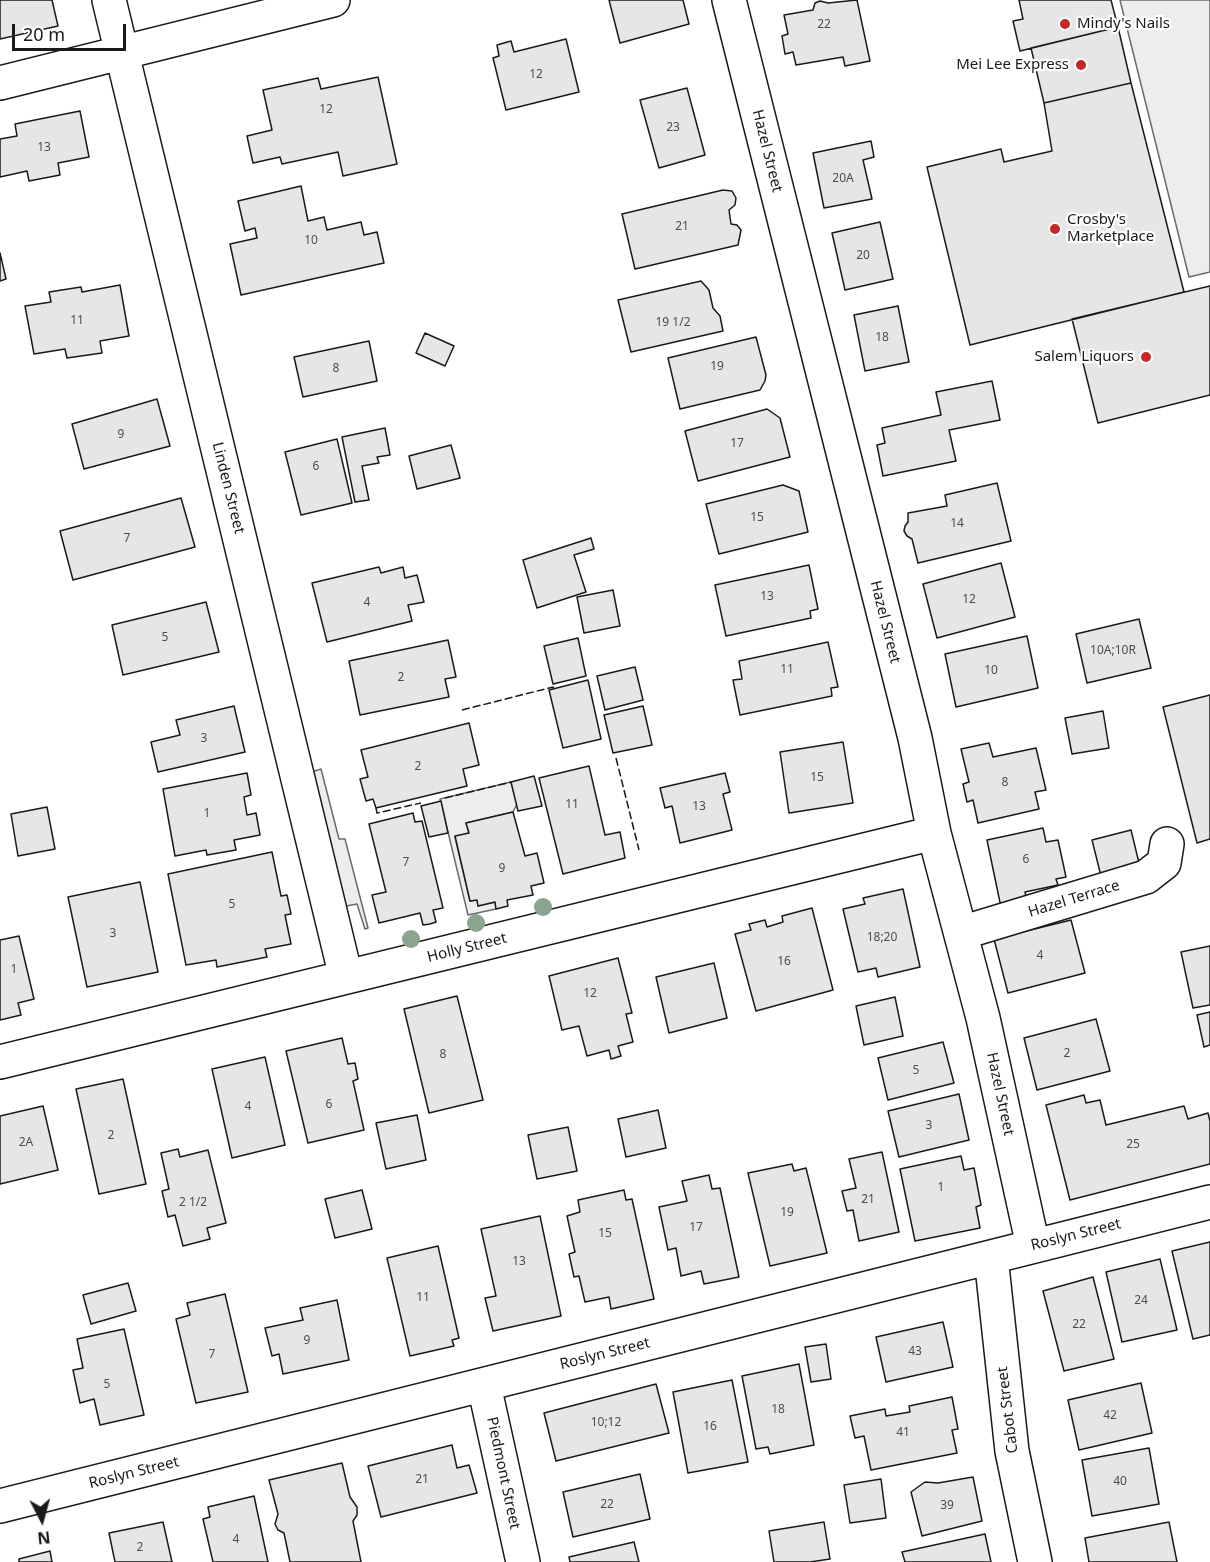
<!DOCTYPE html>
<style>
body{margin:0}
#map{position:relative;width:1210px;height:1562px;overflow:hidden;background:#fff;font-family:"Noto Sans",sans-serif}
canvas{display:block}
.north{position:absolute;left:12px;top:1490px;width:60px;height:60px;-webkit-text-stroke:4px #fff;paint-order:stroke;rotate:174deg;font-size:16px;font-weight:700;line-height:24px;text-align:center;color:#1a1a1a}
.north::after{content:'';display:block;margin:auto;width:21px;height:27px;background:#1a1a1a;clip-path:polygon(50% 0,100% 100%,50% 72%,0 100%)}
.scale{position:absolute;left:12px;top:24px;width:114px;height:27px;box-sizing:border-box;border:3px solid #1a1a1a;border-top:0;padding-left:8px;font-size:18px;line-height:21px;white-space:nowrap;color:#1a1a1a;-webkit-text-stroke:4px #fff;paint-order:stroke}
</style>
<div id="map">
<canvas width="1210" height="1562"></canvas>
<div class="north">N</div>
<div class="scale">20 m</div>
</div>
<script>
const ctx = document.querySelector('canvas').getContext('2d');
ctx.lineJoin = 'round';
function paint(path, color) { ctx.fillStyle = color; ctx.fill(path, 'evenodd'); }
const toPath = rows => new Path2D(rows.map(r => 'M' + r).join(''));
function strokePath(path, color, width, dash) { ctx.strokeStyle = color; ctx.lineWidth = width; ctx.lineCap = dash ? 'butt' : 'round'; ctx.setLineDash(dash || []); ctx.stroke(path); }
function write(font, color, halo, rows, align = 'center') {
  ctx.font = font + ' "Noto Sans",sans-serif'; ctx.lineWidth = 4.5; ctx.setLineDash([]); ctx.textBaseline = 'middle'; ctx.strokeStyle = halo; ctx.fillStyle = color; for (const [text, x, y, turn = 0] of rows) {
    ctx.save(); ctx.translate(x, y); ctx.rotate((+turn || 0) * Math.PI / 180); ctx.textAlign = isNaN(turn) ? turn : align; if (halo) ctx.strokeText(text, 0, 0); ctx.fillText(text, 0, 0); ctx.restore();
  }
}
const built = toPath([
 [1120,0,1210,0,1210,272,1189,277,1120,0],
 [321,769,339,839,345,839,368,928,365,929,357,904,341,907,308,773,321,769],
 [511,782,517,804,513,812,466,823,469,833,455,837,470,901,477,900,478,906,495,902,496,909,468,915,440,799,511,782]
]);
paint(built, '#ededed');
strokePath(built, '#6a6a6a', 1.5);
const building = toPath([
 [0,0,52,0,58,26,0,39,0,0],
 [609,0,683,0,689,24,620,43,609,0],
 [857,0,870,61,845,66,843,57,796,65,793,52,785,54,782,36,788,34,784,15,813,10,815,3,820,1,828,3,857,0],
 [1019,0,1111,0,1118,27,1020,51,1013,21,1023,19,1019,0],
 [1118,27,1131,83,1044,103,1031,48,1118,27],
 [566,39,579,92,506,110,493,58,499,56,497,45,511,41,514,52,566,39],
 [378,77,397,164,343,176,338,152,282,164,280,157,253,163,247,136,272,130,263,90,318,78,321,89,378,77],
 [1131,83,1184,292,970,345,927,167,1001,149,1004,162,1052,151,1044,103,1131,83],
 [687,88,705,155,659,168,640,100,687,88],
 [80,111,89,157,58,163,60,175,29,181,27,171,0,177,0,139,17,136,15,124,80,111],
 [871,141,874,157,863,160,872,199,824,208,813,153,871,141],
 [301,186,308,221,324,217,327,230,361,222,364,235,377,232,384,263,241,295,230,244,257,238,255,228,245,231,238,201,301,186],
 [723,190,732,191,736,198,735,205,729,210,731,224,737,225,741,230,738,245,635,269,622,214,723,190],
 [880,222,893,279,845,290,832,233,880,222],
 [0,253,6,279,0,281,0,253],
 [701,281,709,290,713,308,720,316,723,331,631,352,618,300,701,281],
 [120,285,129,336,100,341,102,353,67,358,65,349,34,354,25,306,51,302,49,292,81,287,82,292,120,285],
 [1210,286,1210,395,1098,423,1072,319,1210,286],
 [898,306,909,362,865,371,854,315,898,306],
 [425,333,454,346,445,366,416,353,425,333],
 [756,337,766,375,765,381,760,390,680,409,668,358,756,337],
 [369,341,377,381,303,397,294,357,369,341],
 [992,381,1000,420,949,430,956,461,883,476,877,445,885,443,882,428,941,415,936,392,992,381],
 [157,399,170,446,84,469,72,424,157,399],
 [767,409,780,418,790,457,698,481,685,431,767,409],
 [385,428,390,455,377,457,379,463,362,466,369,500,355,502,342,437,385,428],
 [337,439,352,503,301,515,285,452,337,439],
 [451,445,460,478,417,489,409,456,451,445],
 [997,483,1011,541,918,563,912,539,907,536,904,531,905,526,908,522,908,513,947,506,945,495,997,483],
 [783,485,799,491,808,532,719,554,706,504,783,485],
 [181,498,195,547,73,580,60,531,181,498],
 [591,538,594,549,574,555,586,592,537,608,523,560,591,538],
 [1001,563,1015,617,937,638,923,584,1001,563],
 [809,565,818,609,810,611,811,618,726,636,715,585,809,565],
 [379,567,381,573,403,567,405,578,417,575,424,602,408,605,412,621,327,642,312,583,379,567],
 [613,590,620,626,584,633,577,597,613,590],
 [206,602,219,652,123,675,112,625,206,602],
 [1139,619,1151,668,1087,683,1076,634,1139,619],
 [1027,636,1038,688,956,707,945,654,1027,636],
 [578,638,586,676,553,684,544,646,578,638],
 [448,640,456,677,445,679,449,697,360,715,349,661,448,640],
 [828,642,838,687,831,688,832,696,740,715,733,680,742,679,739,661,828,642],
 [635,667,643,700,605,710,597,676,635,667],
 [588,680,601,739,563,748,549,690,588,680],
 [1210,695,1210,839,1197,843,1163,707,1210,695],
 [234,706,245,752,158,772,151,742,180,735,176,720,234,706],
 [643,706,652,745,613,753,604,715,643,706],
 [1103,711,1109,748,1072,754,1065,718,1103,711],
 [469,723,479,765,463,769,467,786,376,808,373,799,366,801,360,779,368,777,361,750,469,723],
 [843,742,853,803,789,813,780,752,843,742],
 [989,743,993,757,1036,748,1046,790,1035,792,1039,809,978,823,973,800,967,802,963,784,969,782,961,749,989,743],
 [589,766,605,835,620,832,625,858,563,874,539,778,589,766],
 [247,773,251,795,244,797,247,815,256,813,260,835,234,840,236,850,207,855,206,850,175,856,163,789,247,773],
 [725,773,730,792,723,794,732,830,680,843,672,806,665,808,660,788,725,773],
 [534,776,542,806,518,811,511,782,534,776],
 [441,801,448,833,429,837,421,806,441,801],
 [47,807,55,849,18,856,11,814,47,807],
 [513,812,525,856,537,853,544,883,531,886,533,895,507,900,508,906,496,909,495,902,478,906,477,900,470,901,455,836,469,833,466,823,513,812],
 [413,813,415,822,422,821,443,908,433,910,436,922,430,924,423,925,420,913,379,923,372,895,386,892,369,824,413,813],
 [1043,828,1046,842,1058,840,1066,877,1056,879,1058,885,1025,892,1028,906,1002,912,987,840,1043,828],
 [1131,830,1140,867,1101,876,1092,840,1131,830],
 [272,852,281,896,287,895,291,914,285,915,291,944,265,949,267,957,217,967,216,960,186,965,168,874,272,852],
 [140,882,158,972,87,987,68,897,140,882],
 [903,889,920,967,878,977,876,968,858,972,843,909,865,904,863,898,903,889],
 [812,908,833,990,756,1011,735,934,751,930,749,924,765,920,767,927,783,922,782,916,812,908],
 [1071,920,1085,973,1008,993,994,939,1071,920],
 [19,936,34,999,18,1003,21,1015,0,1020,0,940,19,936],
 [1210,946,1210,1005,1193,1008,1181,952,1210,946],
 [618,958,632,1013,626,1014,633,1042,618,1046,621,1056,611,1059,609,1050,587,1056,579,1026,562,1030,549,976,618,958],
 [714,963,727,1018,669,1033,656,977,714,963],
 [457,996,483,1100,429,1113,404,1009,457,996],
 [895,997,903,1036,864,1045,856,1006,895,997],
 [1210,1012,1210,1045,1204,1047,1197,1015,1210,1012],
 [1096,1019,1110,1071,1037,1090,1024,1038,1096,1019],
 [342,1038,348,1064,355,1063,358,1079,353,1081,364,1130,308,1143,286,1051,342,1038],
 [943,1042,954,1083,888,1100,878,1058,943,1042],
 [265,1057,285,1145,232,1158,212,1069,265,1057],
 [123,1079,146,1184,99,1194,76,1089,123,1079],
 [959,1094,969,1140,899,1157,888,1111,959,1094],
 [1084,1095,1086,1103,1100,1100,1106,1125,1184,1106,1188,1119,1208,1113,1210,1121,1210,1164,1070,1200,1046,1105,1084,1095],
 [43,1106,58,1170,0,1184,0,1116,43,1106],
 [658,1110,666,1148,626,1157,618,1119,658,1110],
 [417,1115,426,1160,386,1169,376,1123,417,1115],
 [568,1127,577,1171,537,1179,528,1135,568,1127],
 [178,1149,180,1157,208,1150,226,1223,207,1228,210,1239,183,1246,175,1215,168,1217,162,1191,169,1189,161,1153,178,1149],
 [882,1152,899,1232,859,1241,853,1210,847,1211,842,1191,856,1188,849,1159,882,1152],
 [961,1156,964,1170,974,1168,981,1205,976,1207,980,1228,915,1241,900,1169,961,1156],
 [792,1164,794,1171,806,1168,827,1253,770,1266,748,1173,792,1164],
 [709,1175,712,1189,720,1188,739,1277,704,1284,701,1271,681,1276,676,1248,668,1250,659,1207,687,1201,682,1181,709,1175],
 [362,1190,372,1229,335,1238,325,1199,362,1190],
 [624,1190,626,1200,632,1199,654,1299,611,1309,609,1297,585,1302,579,1276,574,1277,569,1254,575,1252,567,1216,580,1212,578,1200,624,1190],
 [540,1216,561,1316,493,1331,485,1298,496,1296,481,1229,540,1216],
 [1210,1242,1210,1335,1193,1339,1172,1251,1210,1242],
 [438,1246,459,1338,452,1340,454,1346,410,1356,387,1258,438,1246],
 [1160,1259,1177,1330,1122,1342,1106,1272,1160,1259],
 [1093,1277,1114,1359,1064,1371,1043,1291,1093,1277],
 [128,1283,136,1311,91,1324,83,1295,128,1283],
 [225,1294,248,1392,196,1403,176,1319,190,1315,187,1303,225,1294],
 [337,1300,349,1360,283,1374,279,1354,272,1356,265,1328,303,1320,300,1308,337,1300],
 [943,1322,953,1367,886,1382,876,1337,943,1322],
 [124,1329,144,1415,100,1425,94,1399,80,1403,73,1370,83,1368,77,1339,124,1329],
 [826,1344,831,1379,811,1382,805,1347,826,1344],
 [799,1364,814,1445,770,1454,768,1447,756,1449,742,1376,799,1364],
 [732,1380,748,1462,688,1473,673,1392,732,1380],
 [1141,1383,1152,1433,1079,1450,1068,1400,1141,1383],
 [656,1384,669,1433,556,1461,544,1413,656,1384],
 [952,1397,958,1429,952,1430,957,1453,871,1470,864,1436,855,1438,850,1416,885,1409,886,1416,910,1412,909,1406,952,1397],
 [452,1445,457,1468,469,1465,477,1493,381,1517,368,1466,452,1445],
 [1149,1448,1159,1504,1092,1516,1082,1460,1149,1448],
 [342,1463,350,1497,357,1507,357,1515,353,1521,361,1562,290,1562,284,1533,278,1530,275,1524,278,1514,269,1480,342,1463],
 [640,1474,650,1519,573,1537,563,1492,640,1474],
 [973,1477,982,1521,922,1536,911,1492,925,1482,938,1483,973,1477],
 [881,1479,886,1518,850,1523,844,1485,881,1479],
 [254,1496,268,1562,213,1562,203,1519,210,1517,208,1507,254,1496],
 [163,1522,172,1562,115,1562,109,1533,163,1522],
 [824,1522,830,1559,810,1562,774,1562,769,1531,824,1522],
 [1169,1522,1177,1562,1089,1562,1085,1538,1169,1522],
 [985,1534,991,1562,905,1562,902,1552,985,1534],
 [634,1542,639,1562,570,1562,569,1557,634,1542],
 [50,1551,52,1562,19,1562,19,1559,50,1551]
]);
paint(building, '#e6e6e6');
strokePath(building, '#1a1a1a', 1.5);
const minor = toPath([
 [109,0,346,977],
 [729,0,915,738,934,833,983,1018,1033,1246],
 [0,83,333,0],
 [961,933,1146,877,1164,863,1167,844],
 [0,1062,934,833],
 [991,1257,1012,1451,1035,1562],
 [484,1385,523,1562],
 [0,1506,1210,1202]
]);
strokePath(minor, '#1a1a1a', 36);
strokePath(minor, '#fff', 33);
strokePath(toPath([
 [462,710,553,687,554,689],
 [616,758,639,850],
 [445,798,511,782],
 [376,808,377,813,421,803]
]), '#1a1a1a', 1.5, [8, 3]);
ctx.fillStyle = '#8aa48f';
for (const [x, y] of [
 [543,907],
 [476,923],
 [411,939]
]) { ctx.beginPath(); ctx.arc(x, y, 9, 0, 2 * Math.PI); ctx.fill(); }
for (const [x, y, r, color] of [
 [1065,24,6,"#c62828"],
 [1081,65,6,"#c62828"],
 [1055,229,6,"#c62828"],
 [1146,357,6,"#c62828"]
]) { const dot = new Path2D(); dot.arc(x, y, r, 0, 2 * Math.PI); ctx.fillStyle = color; ctx.fill(dot); strokePath(dot, '#fff', 2); }
write('12px', '#4d4d4d', null, [
 ["22",824,25],
 ["12",536,75],
 ["12",326,110],
 ["23",673,128],
 ["13",44,148],
 ["20A",843,179],
 ["21",682,227],
 ["10",311,241],
 ["20",863,256],
 ["11",77,321],
 ["19 1/2",673,323],
 ["18",882,338],
 ["19",717,367],
 ["8",336,369],
 ["9",121,435],
 ["17",737,444],
 ["6",316,467],
 ["15",757,518],
 ["14",957,524],
 ["7",127,539],
 ["13",767,597],
 ["12",969,600],
 ["4",367,603],
 ["5",165,638],
 ["10A;10R",1113,651],
 ["11",787,670],
 ["10",991,671],
 ["2",401,678],
 ["3",204,739],
 ["2",418,767],
 ["15",817,778],
 ["8",1005,783],
 ["11",572,805],
 ["13",699,807],
 ["1",207,814],
 ["6",1026,860],
 ["7",406,863],
 ["9",502,869],
 ["5",232,905],
 ["3",113,934],
 ["18;20",882,938],
 ["4",1040,956],
 ["16",784,962],
 ["1",14,970],
 ["12",590,994],
 ["2",1067,1054],
 ["8",443,1055],
 ["5",916,1071],
 ["6",329,1105],
 ["4",248,1107],
 ["3",929,1126],
 ["2",111,1136],
 ["2A",26,1143],
 ["25",1133,1145],
 ["1",941,1188],
 ["21",868,1200],
 ["2 1/2",193,1203],
 ["19",787,1213],
 ["17",696,1228],
 ["15",605,1234],
 ["13",519,1262],
 ["11",423,1298],
 ["24",1141,1301],
 ["22",1079,1325],
 ["9",307,1341],
 ["43",915,1352],
 ["7",212,1355],
 ["5",107,1385],
 ["18",778,1410],
 ["42",1110,1416],
 ["10;12",606,1423],
 ["16",710,1427],
 ["41",903,1433],
 ["21",422,1480],
 ["40",1120,1482],
 ["22",607,1505],
 ["39",947,1506],
 ["4",236,1540],
 ["2",140,1548]
]);
write('15px', '#1a1a1a', '#fff', [
 ["Mindy's Nails",1077,24],
 ["Mei Lee Express",1069,65,"right"],
 ["Crosby's",1067,220],
 ["Marketplace",1067,237],
 ["Salem Liquors",1134,357,"right"]
], 'left');
write('15px', '#1a1a1a', '#fff', [
 ["Hazel Street",767,151,76],
 ["Linden Street",228,488,76],
 ["Hazel Street",885,622,76],
 ["Hazel Terrace",1074,899,-17],
 ["Holly Street",467,948,-14],
 ["Hazel Street",1000,1094,78],
 ["Roslyn Street",1076,1235,-14],
 ["Roslyn Street",605,1354,-14],
 ["Cabot Street",1008,1410,-97],
 ["Roslyn Street",134,1473,-14],
 ["Piedmont Street",503,1473,78]
]);
</script>
